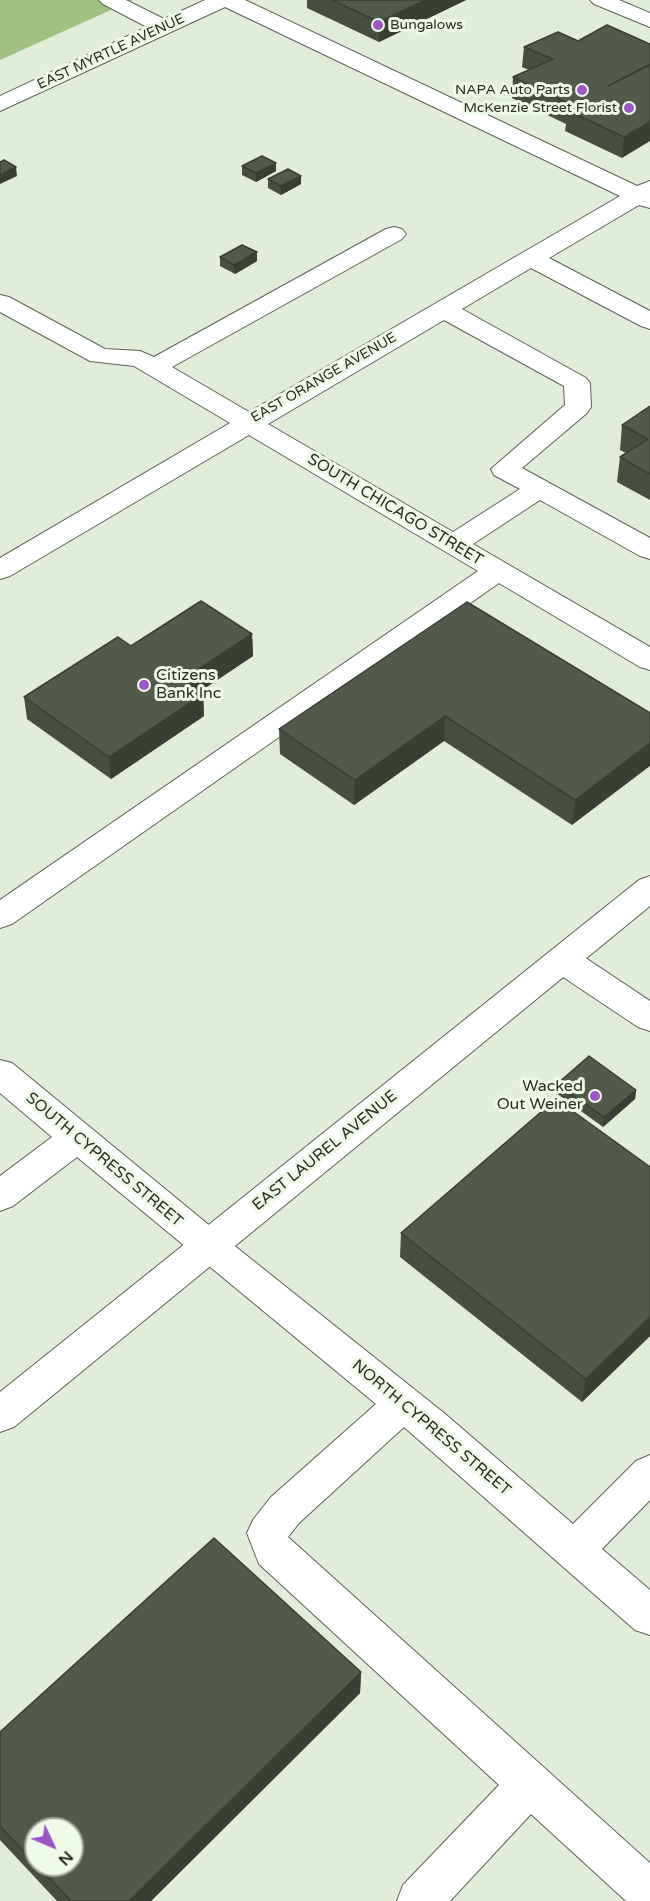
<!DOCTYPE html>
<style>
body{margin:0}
#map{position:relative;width:650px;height:1901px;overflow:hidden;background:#e1ecd9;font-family:"Varela Round",sans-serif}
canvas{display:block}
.north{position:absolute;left:24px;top:1817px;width:60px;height:60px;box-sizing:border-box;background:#eff9e7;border:2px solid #9fa799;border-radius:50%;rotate:134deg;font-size:16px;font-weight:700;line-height:24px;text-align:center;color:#282c25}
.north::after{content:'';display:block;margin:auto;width:21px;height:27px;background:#9e55c8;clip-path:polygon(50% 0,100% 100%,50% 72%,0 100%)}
</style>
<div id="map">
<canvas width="650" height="1901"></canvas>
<div class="north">N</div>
</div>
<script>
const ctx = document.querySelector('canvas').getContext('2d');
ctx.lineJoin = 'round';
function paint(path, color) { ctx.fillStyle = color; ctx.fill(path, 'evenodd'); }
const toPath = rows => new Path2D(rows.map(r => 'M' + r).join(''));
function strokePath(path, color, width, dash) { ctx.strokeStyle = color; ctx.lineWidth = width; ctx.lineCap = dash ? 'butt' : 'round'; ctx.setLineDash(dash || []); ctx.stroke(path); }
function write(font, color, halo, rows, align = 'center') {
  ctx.font = font + ' "Varela Round",sans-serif'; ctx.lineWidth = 6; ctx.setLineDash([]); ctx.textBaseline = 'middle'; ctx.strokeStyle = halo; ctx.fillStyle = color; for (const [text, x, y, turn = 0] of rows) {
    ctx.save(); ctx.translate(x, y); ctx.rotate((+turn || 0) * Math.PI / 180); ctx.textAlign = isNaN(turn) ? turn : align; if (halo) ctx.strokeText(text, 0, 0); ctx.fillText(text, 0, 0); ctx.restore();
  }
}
paint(toPath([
 [0,0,133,0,0,60]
]), '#9fc182');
const minor = toPath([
 [99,0,126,0,164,19,205,0,245,0,637,186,650,181,650,208,639,205,549,258,650,311,650,329,641,326,531,268,462,309,586,378,590,383,591,407,587,413,522,468,650,538,650,559,640,556,540,500,473,544,650,647,650,670,640,667,499,583,12,924,0,928,0,900,478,571,249,435,10,576,0,579,0,558,230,423,134,366,90,361,0,312,0,295,9,297,105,349,140,351,154,357,386,229,394,227,402,229,406,234,402,239,172,367,249,412,620,196,225,7,0,111,0,96,147,27,103,4,99,0],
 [444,320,564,386,565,405,491,469,494,475,520,489,453,532,268,424,444,320],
 [563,948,575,951,650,1001,650,1031,638,1027,551,969,546,960,551,951,563,948],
 [0,1060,12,1063,221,1235,444,1413,573,1524,636,1461,650,1455,650,1500,602,1549,650,1590,650,1635,635,1630,404,1427,299,1523,288,1537,650,1863,650,1901,626,1901,531,1814,450,1901,397,1901,403,1885,499,1785,259,1564,247,1533,253,1520,271,1497,376,1404,77,1157,13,1206,0,1211,0,1176,52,1137,0,1093,0,1060]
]);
const major = toPath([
 [590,0,619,0,650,13,650,27,594,4,590,0],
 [650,876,650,906,14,1427,0,1432,0,1392,639,880,650,876]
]);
strokePath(minor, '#5a6253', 2);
strokePath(major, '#5a6253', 2);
paint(minor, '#fff');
paint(major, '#fff');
paint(toPath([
 [307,0,466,0,379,42,307,8],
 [578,41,650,44,622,158,565,131,566,124,512,98,513,77,529,70,522,67,524,47],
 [242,166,276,171,256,182,242,175],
 [301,176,301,184,281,195,268,188,268,179],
 [220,257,257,261,235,274,220,266],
 [650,406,650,500,617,482,620,457,626,453,620,450,622,425],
 [467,602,650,713,572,825,444,741,354,805,280,754,279,729],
 [252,634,253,656,199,692,203,694,204,716,111,779,27,719,24,697,131,646],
 [557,1084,636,1090,635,1099,603,1127,556,1093],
 [650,1167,650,1336,582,1402,400,1257,401,1233],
 [361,1672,360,1693,151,1901,57,1901,0,1840,0,1732],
 [36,1829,72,1865,36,1865]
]), '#474d40');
paint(toPath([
 [425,0,466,0,379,42,379,22],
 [650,122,650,141,622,158,624,137],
 [276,163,276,171,256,182,256,173],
 [16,167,17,176,0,184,0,175],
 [301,176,301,184,281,195,281,186],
 [257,252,257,261,235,274,234,265],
 [252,634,253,656,183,703,182,680],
 [203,694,204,716,111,779,109,757],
 [445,716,444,741,354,805,355,780],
 [650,743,650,766,572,825,575,800],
 [636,1090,635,1099,603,1127,604,1117],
 [650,1317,650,1336,582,1402,586,1379],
 [361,1672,360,1693,151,1901,129,1901]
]), '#393f34');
const building = toPath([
 [332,0,425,0,379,22,332,0],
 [607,25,650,44,650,64,608,86,650,65,650,122,624,137,567,110,574,106,513,77,553,59,524,47,558,32,578,41,607,25],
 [262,156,276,163,256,173,242,166,262,156],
 [4,160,16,167,0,175,0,162,4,160],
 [288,169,301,176,281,186,268,179,288,169],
 [242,245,257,252,234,265,220,257,242,245],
 [650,406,650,474,620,457,648,439,622,425,650,406],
 [201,601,252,634,182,680,203,694,109,757,24,697,118,637,131,646,201,601],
 [467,602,650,713,650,743,575,800,445,716,355,780,279,729,467,602],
 [589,1056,636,1090,604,1117,557,1084,589,1056],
 [556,1099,650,1167,650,1317,586,1379,401,1233,556,1099],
 [214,1538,361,1672,129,1901,71,1901,37,1865,72,1865,72,1829,36,1829,36,1864,0,1826,0,1732,214,1538]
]);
paint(building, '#525a4b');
strokePath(building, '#393f34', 1.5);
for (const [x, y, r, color] of [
 [378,25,6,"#9e55c8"],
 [582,90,6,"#9e55c8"],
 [629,108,6,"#9e55c8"],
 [144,685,6,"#9e55c8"],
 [595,1096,6,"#9e55c8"]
]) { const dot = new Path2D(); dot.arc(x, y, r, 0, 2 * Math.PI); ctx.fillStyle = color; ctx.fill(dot); strokePath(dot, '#eff9e7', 2); }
write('14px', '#282c25', '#eff9e7', [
 ["Bungalows",390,25,"left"],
 ["NAPA Auto Parts",570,90],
 ["McKenzie Street Florist",617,108]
], 'right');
write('14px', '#282c25', '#eff9e7', [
 ["EAST MYRTLE AVENUE",111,52,-25],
 ["EAST ORANGE AVENUE",324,378,-30]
]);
write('16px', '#282c25', '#eff9e7', [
 ["SOUTH CHICAGO STREET",395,510,31],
 ["EAST LAUREL AVENUE",325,1151,-39],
 ["SOUTH CYPRESS STREET",104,1160,40],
 ["NORTH CYPRESS STREET",431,1428,40]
]);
write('16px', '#282c25', '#eff9e7', [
 ["Citizens",156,676],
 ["Bank Inc",156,694],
 ["Wacked",583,1087,"right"],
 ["Out Weiner",583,1105,"right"]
], 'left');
</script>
